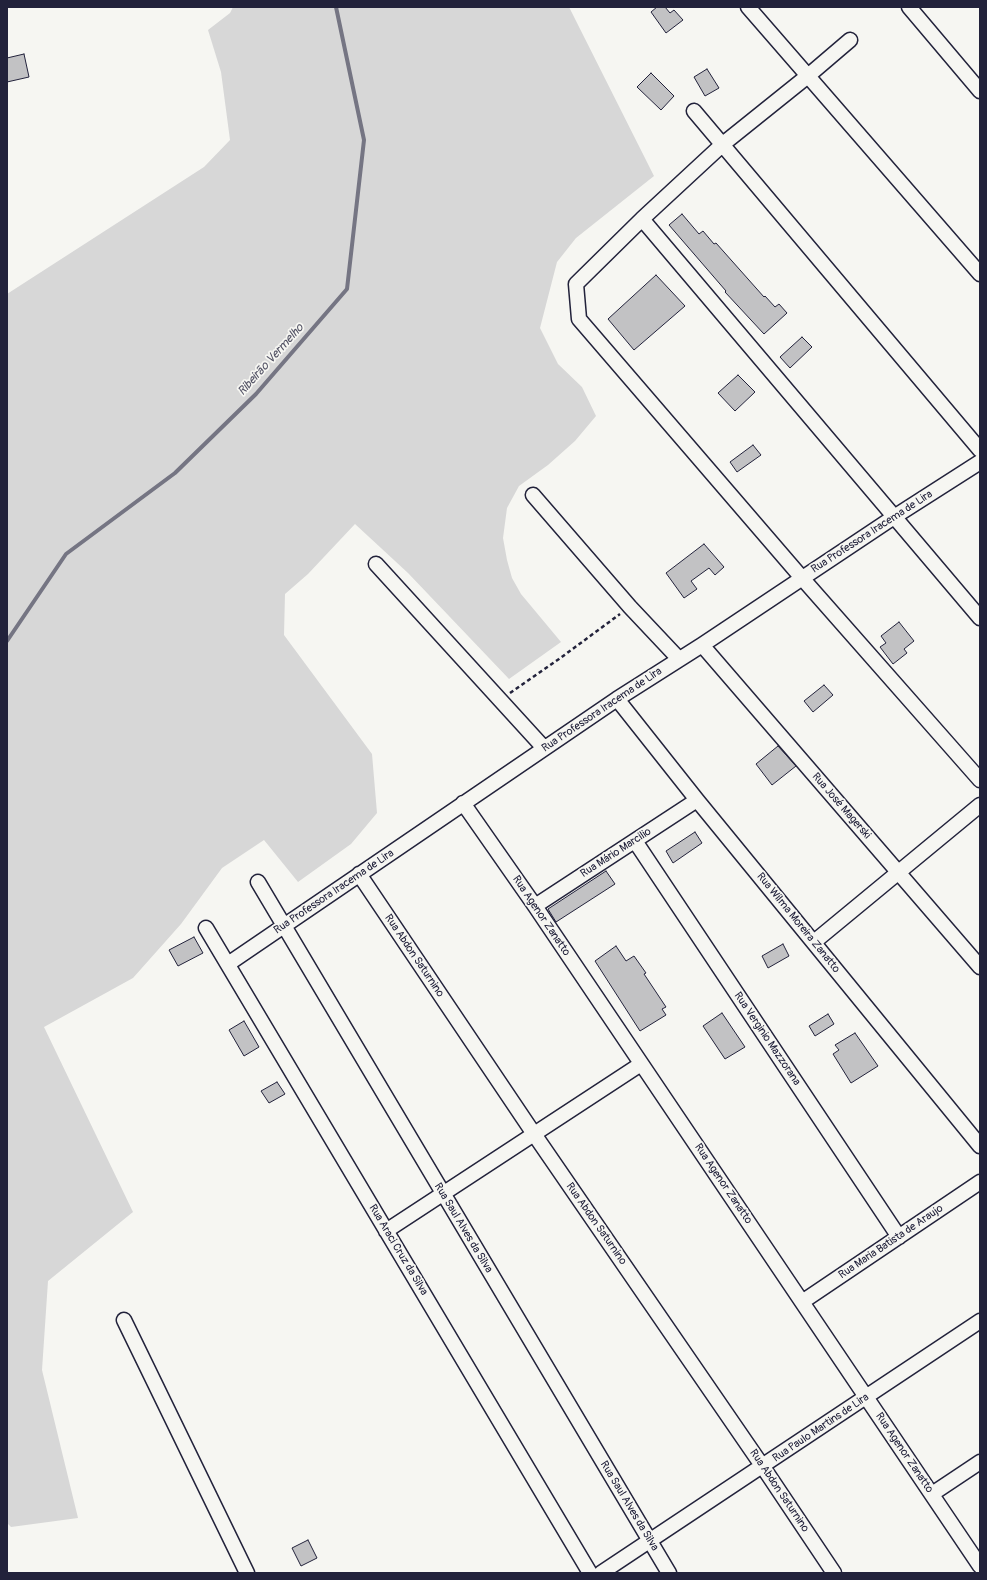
<!DOCTYPE html>
<meta charset="utf-8">
<style>
body{margin:0}
#map{position:relative;width:987px;height:1580px;overflow:hidden;background:#f6f6f2;font-family:Pangolin,sans-serif}
canvas{display:block}
.frame{position:absolute;inset:0;border:8px solid #22223b;pointer-events:none}
</style>
<div id="map">
<canvas width="987" height="1580"></canvas>
<div class="frame"></div>
</div>
<script>
const ctx = document.querySelector('canvas').getContext('2d');
ctx.lineJoin = 'round';
function paint(path, color) { ctx.fillStyle = color; ctx.fill(path, 'evenodd'); }
const toPath = rows => new Path2D(rows.map(r => 'M' + r).join(''));
function strokePath(path, color, width, dash) { ctx.strokeStyle = color; ctx.lineWidth = width; ctx.lineCap = dash ? 'butt' : 'round'; ctx.setLineDash(dash || []); ctx.stroke(path); }
function write(font, color, halo, rows, align = 'center') {
  ctx.font = font + ' Pangolin,sans-serif'; ctx.lineWidth = 3.5; ctx.setLineDash([]); ctx.textBaseline = 'middle'; ctx.strokeStyle = halo; ctx.fillStyle = color; for (const [text, x, y, turn = 0] of rows) {
    ctx.save(); ctx.translate(x, y); ctx.rotate((+turn || 0) * Math.PI / 180); ctx.textAlign = isNaN(turn) ? turn : align; if (halo) ctx.strokeText(text, 0, 0); ctx.fillText(text, 0, 0); ctx.restore();
  }
}
paint(toPath([
 [233,7,569,7,654,176,576,238,557,262,540,328,558,364,582,387,596,416,575,441,548,465,519,486,507,508,503,538,507,560,512,578,521,594,561,642,509,679,408,573,355,524,308,574,285,594,284,635,372,754,377,813,351,844,298,882,264,840,222,868,181,924,133,978,44,1027,133,1212,48,1281,42,1370,78,1518,11,1527,7,1523,7,294,204,167,230,140,221,72,208,30,230,13]
]), '#d7d7d7');
strokePath(toPath([
 [7,641,66,554,175,473,256,394,347,289,364,140,336,7]
]), '#757583', 4);
const building = toPath([
 [657,7,665,7,670,13,674,10,683,20,666,33,651,12,657,7],
 [24,54,29,77,7,82,7,58,24,54],
 [707,69,719,88,705,96,694,77,707,69],
 [651,73,674,96,661,110,637,87,651,73],
 [682,214,699,234,703,231,714,244,716,243,764,297,765,296,775,307,779,304,787,313,764,334,725,292,726,291,669,225,682,214],
 [656,275,685,306,634,350,608,319,656,275],
 [802,337,812,347,790,368,780,357,802,337],
 [738,375,755,392,735,411,718,393,738,375],
 [753,445,761,455,737,472,730,462,753,445],
 [704,544,724,567,715,575,709,568,691,581,697,589,684,598,666,573,704,544],
 [899,622,914,641,904,649,907,653,893,664,880,647,886,643,881,636,899,622],
 [824,685,833,695,813,712,804,701,824,685],
 [778,746,796,766,772,785,756,764,778,746],
 [695,832,702,843,673,863,666,851,695,832],
 [606,871,615,884,556,922,548,909,606,871],
 [194,937,203,953,178,966,169,950,194,937],
 [783,944,789,956,768,968,762,956,783,944],
 [616,946,626,961,634,956,646,973,644,974,666,1007,662,1009,666,1015,640,1031,595,961,616,946],
 [722,1013,745,1047,725,1059,703,1026,722,1013],
 [828,1014,834,1024,815,1036,809,1026,828,1014],
 [244,1021,259,1047,244,1056,229,1030,244,1021],
 [855,1033,878,1066,851,1083,833,1054,839,1050,835,1045,855,1033],
 [277,1082,285,1094,269,1103,261,1091,277,1082],
 [308,1540,317,1558,301,1566,292,1548,308,1540]
]);
paint(building, '#c2c2c4');
strokePath(building, '#22223b', 1);
const minor = toPath([
 [748,7,980,274],
 [909,7,980,91],
 [850,40,809,75,723,144,642,219,576,284,579,319,802,578,980,780],
 [694,111,980,450],
 [642,219,980,618],
 [533,495,630,607,679,659],
 [376,564,544,748],
 [702,645,980,967],
 [617,699,697,800,980,1146],
 [463,803,535,906,980,1566],
 [635,841,899,1237],
 [359,874,534,1134,763,1467,834,1573],
 [258,882,669,1573],
 [535,906,697,800],
 [206,928,590,1573],
 [814,942,980,805],
 [228,964,617,699,702,645,894,517,980,462],
 [386,1231,641,1064],
 [802,1302,980,1182],
 [124,1320,247,1573],
 [932,1494,980,1462],
 [601,1573,980,1321]
]);
strokePath(minor, '#22223b', 17);
strokePath(toPath([
 [510,693,559,659,620,614]
]), '#22223b', 2.5, [4, 3]);
strokePath(minor, '#f6f6f2', 14);
write('11px', '#22223b', '#f6f6f2', [
 ["Rua Professora Iracema de Lira",872,532,-33],
 ["Rua Professora Iracema de Lira",602,710,-34],
 ["Rua José Magerski",841,806,49],
 ["Rua Mário Marcilio",616,853,-33],
 ["Rua Professora Iracema de Lira",334,892,-34],
 ["Rua Agenor Zanatto",541,916,56],
 ["Rua Wilma Moreira Zanatto",798,923,51],
 ["Rua Abdon Saturnino",414,956,56],
 ["Rua Verginio Mazzorana",767,1039,56],
 ["Rua Agenor Zanatto",723,1184,56],
 ["Rua Abdon Saturnino",596,1224,55],
 ["Rua Saul Alves da Silva",463,1228,59],
 ["Rua Maria Batista de Araujo",891,1242,-34],
 ["Rua Araci Cruz da Silva",398,1250,59],
 ["Rua Paulo Martins de Lira",821,1428,-34],
 ["Rua Agenor Zanatto",904,1453,56],
 ["Rua Abdon Saturnino",779,1491,56],
 ["Rua Saul Alves da Silva",629,1506,59]
]);
write('italic 12px', '#535365', '#f6f6f2', [
 ["Ribeirão Vermelho",271,360,-48]
]);
</script>
